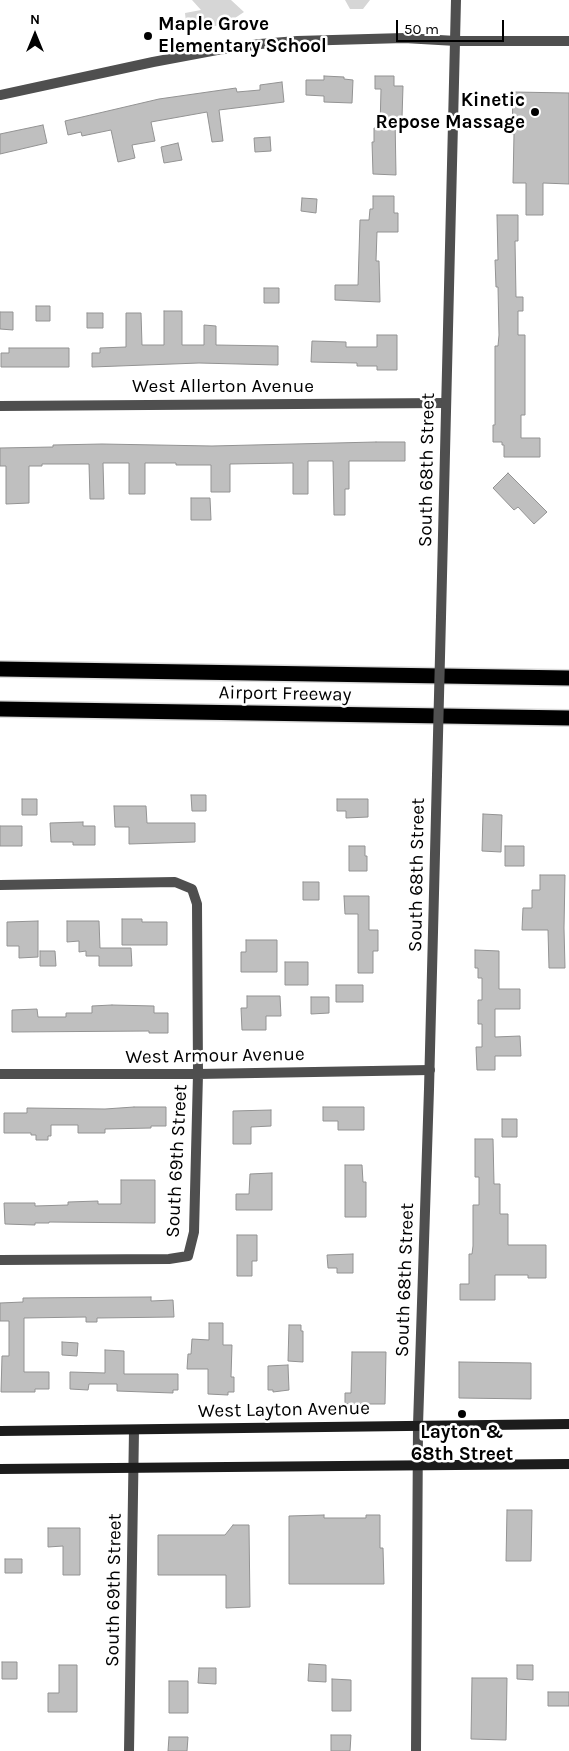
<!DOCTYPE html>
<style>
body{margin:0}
#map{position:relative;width:569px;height:1751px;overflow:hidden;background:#fff;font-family:Karla,sans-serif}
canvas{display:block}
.north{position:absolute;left:10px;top:10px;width:50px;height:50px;-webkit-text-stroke:4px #fff;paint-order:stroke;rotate:0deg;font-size:14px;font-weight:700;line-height:20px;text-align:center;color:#000}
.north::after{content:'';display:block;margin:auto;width:18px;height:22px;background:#000;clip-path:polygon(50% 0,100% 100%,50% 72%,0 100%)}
.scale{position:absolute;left:396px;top:20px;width:108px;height:22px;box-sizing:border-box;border:2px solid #000;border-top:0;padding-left:6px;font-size:15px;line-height:18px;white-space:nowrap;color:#000;-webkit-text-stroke:4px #fff;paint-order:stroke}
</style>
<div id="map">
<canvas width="569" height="1751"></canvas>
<div class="north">N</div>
<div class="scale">50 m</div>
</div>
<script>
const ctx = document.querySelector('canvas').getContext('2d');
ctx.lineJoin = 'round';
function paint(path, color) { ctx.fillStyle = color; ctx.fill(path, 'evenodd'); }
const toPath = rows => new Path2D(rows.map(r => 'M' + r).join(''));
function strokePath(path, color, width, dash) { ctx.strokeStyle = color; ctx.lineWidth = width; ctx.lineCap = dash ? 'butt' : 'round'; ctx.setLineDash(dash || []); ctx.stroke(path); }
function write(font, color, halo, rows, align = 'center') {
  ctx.font = font + ' Karla,sans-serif'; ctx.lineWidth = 5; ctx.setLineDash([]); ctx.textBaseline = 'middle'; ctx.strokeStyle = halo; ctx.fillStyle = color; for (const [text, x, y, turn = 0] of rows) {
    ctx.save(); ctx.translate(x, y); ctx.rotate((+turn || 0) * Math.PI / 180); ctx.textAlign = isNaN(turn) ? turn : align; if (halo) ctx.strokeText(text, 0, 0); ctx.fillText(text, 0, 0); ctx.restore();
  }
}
paint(toPath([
 [192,0,231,0,244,12,226,24,187,31,185,13,201,10],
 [345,0,370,0,363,9,350,9]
]), '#d6d6d6');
const building = toPath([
 [324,76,344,77,344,79,353,80,352,103,324,102,324,96,306,95,306,80,324,80,324,76],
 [375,76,394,76,394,86,403,86,402,118,395,117,396,175,373,174,372,142,374,142,374,128,380,128,381,89,375,89,375,76],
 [282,82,284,102,219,110,223,141,212,142,207,112,151,122,155,141,132,145,135,158,118,162,111,130,82,136,81,132,68,135,65,121,159,99,236,88,237,92,260,90,260,85,282,82],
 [513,92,569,93,569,184,543,183,543,215,526,215,526,183,513,183,514,134,512,134,513,92],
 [43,125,47,143,0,154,0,134,43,125],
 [270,137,271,151,255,152,254,138,270,137],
 [178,143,182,160,164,163,161,147,178,143],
 [373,196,394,196,394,213,398,213,398,232,377,232,376,261,379,261,380,302,335,300,335,285,358,285,360,220,369,220,370,209,373,209,373,196],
 [302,198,317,199,316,213,301,211,302,198],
 [497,215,518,215,518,241,515,241,516,297,523,297,523,311,518,311,518,335,525,335,525,415,521,415,521,438,540,438,540,457,504,457,504,445,502,445,502,442,493,442,493,425,495,425,495,346,498,346,499,335,498,287,496,287,495,260,498,260,497,215],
 [264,288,279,288,279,303,264,303,264,288],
 [36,306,50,306,50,321,36,321,36,306],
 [164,311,182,311,182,345,204,345,204,325,216,326,216,345,278,346,278,365,199,363,92,367,92,353,100,353,100,348,126,347,126,313,141,313,142,345,164,345,164,311],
 [0,312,13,312,13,330,0,329,0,312],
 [87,313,103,313,103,328,87,328,87,313],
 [377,335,397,335,397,370,377,370,377,366,357,366,357,363,311,362,312,341,346,342,346,347,377,347,377,335],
 [9,348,69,348,69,367,1,367,1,353,9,353,9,348],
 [376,442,405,442,405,461,349,461,349,489,345,489,345,515,334,515,333,461,308,461,308,494,293,494,293,463,230,464,230,492,211,492,211,465,176,465,176,463,145,463,145,494,129,494,129,463,103,463,104,499,90,499,89,464,42,464,42,466,29,466,29,503,6,504,6,466,0,466,0,448,53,447,53,445,102,444,212,446,376,442],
 [508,473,547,512,534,524,518,507,514,510,493,488,508,473],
 [191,498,210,498,211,520,191,520,191,498],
 [191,795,206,795,206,811,192,811,191,795],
 [22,799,37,799,37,815,22,815,22,799],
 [337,799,368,799,368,817,346,818,346,811,337,811,337,799],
 [114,806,146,806,147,823,195,823,195,842,129,844,129,827,115,827,114,806],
 [483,814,502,815,501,852,482,851,483,814],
 [83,822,83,826,95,826,95,845,73,845,73,842,51,842,50,823,83,822],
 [0,826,22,826,22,846,0,846,0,826],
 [349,846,365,846,365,856,367,856,367,871,349,871,349,846],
 [505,846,524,846,524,866,505,866,505,846],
 [540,875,565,875,564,928,565,968,549,968,548,930,522,930,523,908,532,908,532,890,540,890,540,875],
 [303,882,319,882,319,900,303,900,303,882],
 [344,896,369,896,369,930,378,930,378,951,373,951,373,973,358,973,358,914,345,914,344,896],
 [122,919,142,919,142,922,167,922,167,945,122,945,122,919],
 [38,921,38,957,19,958,19,946,7,946,7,922,38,921],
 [67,921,99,921,100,948,131,948,132,966,99,966,99,956,86,956,86,951,79,952,79,941,67,942,67,921],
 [246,940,277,940,277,972,241,972,241,952,246,952,246,940],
 [475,950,499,951,499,989,520,989,520,1009,495,1009,495,1037,520,1036,521,1056,495,1056,495,1070,477,1070,476,1047,482,1047,482,1024,478,1024,478,1000,482,1000,482,978,478,978,478,968,475,968,475,950],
 [40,951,55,951,56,966,40,966,40,951],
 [285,962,308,962,308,985,285,985,285,962],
 [336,985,363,985,363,1002,336,1002,336,985],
 [247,996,280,996,281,1016,266,1016,266,1030,242,1030,241,1008,247,1008,247,996],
 [311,997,329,997,329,1013,311,1014,311,997],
 [112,1005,154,1006,154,1013,168,1013,168,1033,149,1033,149,1031,12,1032,12,1010,37,1009,38,1017,66,1017,66,1013,92,1013,92,1006,112,1005],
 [134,1107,166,1107,166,1126,151,1126,151,1128,105,1129,105,1133,78,1133,78,1125,51,1125,51,1136,48,1136,48,1140,36,1140,36,1135,31,1135,31,1133,4,1133,4,1113,27,1113,27,1108,105,1109,134,1107],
 [323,1107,364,1107,364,1130,338,1130,338,1121,323,1121,323,1107],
 [271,1110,271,1126,251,1127,251,1144,233,1144,233,1111,271,1110],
 [502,1119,517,1119,517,1137,502,1137,502,1119],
 [475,1139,493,1139,494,1184,500,1184,500,1214,508,1214,508,1245,546,1245,546,1278,528,1278,528,1275,495,1275,495,1300,460,1300,460,1284,469,1284,469,1254,472,1254,473,1246,473,1205,479,1205,479,1177,475,1177,475,1139],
 [345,1165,362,1165,363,1182,366,1182,366,1217,345,1217,345,1165],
 [272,1173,272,1210,236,1210,236,1194,249,1194,250,1174,272,1173],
 [121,1180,155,1180,155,1223,49,1222,49,1223,35,1223,35,1225,5,1224,4,1203,35,1203,35,1206,68,1205,68,1202,98,1201,98,1204,121,1204,121,1180],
 [237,1235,257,1235,257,1261,252,1261,252,1276,237,1276,237,1235],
 [353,1254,353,1273,337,1273,337,1268,328,1268,327,1255,353,1254],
 [151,1297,151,1301,173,1300,174,1317,97,1318,97,1322,86,1322,86,1317,24,1318,24,1372,49,1372,49,1389,35,1389,35,1392,1,1392,2,1356,9,1356,9,1321,0,1321,0,1303,23,1302,23,1298,151,1297],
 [209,1323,223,1323,223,1345,232,1345,231,1377,234,1377,234,1392,228,1392,228,1395,208,1394,208,1369,187,1369,188,1354,191,1354,192,1339,209,1340,209,1323],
 [289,1325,301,1325,301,1331,303,1331,303,1362,288,1361,289,1325],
 [62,1342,78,1343,77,1356,62,1355,62,1342],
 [105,1350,124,1351,124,1374,178,1374,178,1390,173,1390,173,1393,117,1391,117,1384,89,1384,88,1390,70,1389,70,1372,105,1373,105,1350],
 [352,1352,386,1352,385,1404,345,1404,345,1393,351,1393,352,1352],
 [459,1362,531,1363,531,1399,459,1398,459,1362],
 [288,1365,289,1390,273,1392,273,1390,268,1390,268,1366,288,1365],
 [507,1510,532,1510,531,1561,506,1561,507,1510],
 [324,1515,324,1518,366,1518,366,1515,380,1515,380,1548,383,1548,384,1584,289,1584,289,1516,324,1515],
 [233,1525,249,1525,250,1607,226,1608,226,1575,158,1575,158,1535,225,1535,233,1525],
 [48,1528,80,1528,80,1575,63,1575,63,1546,48,1547,48,1528],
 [5,1559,22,1559,22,1573,5,1573,5,1559],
 [2,1662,17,1662,17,1679,2,1679,2,1662],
 [309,1664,326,1665,326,1682,308,1681,309,1664],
 [59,1665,77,1665,77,1712,48,1712,48,1693,59,1693,59,1665],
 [517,1665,533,1665,533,1680,517,1679,517,1665],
 [199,1668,216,1668,216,1684,198,1683,199,1668],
 [472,1678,507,1678,506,1740,471,1739,472,1678],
 [332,1679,351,1680,351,1711,332,1711,332,1679],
 [169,1681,188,1681,188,1713,169,1713,169,1681],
 [548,1692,569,1692,569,1706,548,1706,548,1692],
 [331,1735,351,1735,350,1751,331,1751,331,1735],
 [169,1737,188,1737,187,1751,168,1751,169,1737]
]);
paint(building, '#bfbfbf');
strokePath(building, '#939393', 1);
const motorway = toPath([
 [0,669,569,678],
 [0,709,569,718]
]);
strokePath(motorway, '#dbdbdb', 18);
strokePath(toPath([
 [0,95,153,62,217,50,260,44,297,41,404,38,456,41,569,41],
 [0,406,445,403],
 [0,885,175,882,192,889,197,904,198,1074,194,1232,188,1256,169,1259,0,1260],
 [0,1074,198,1074,430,1070],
 [129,1751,134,1430]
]), '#4f4f4f', 10);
strokePath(toPath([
 [441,617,456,0],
 [416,1751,418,1425,429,1089,437,775]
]), '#4f4f4f', 10);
strokePath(toPath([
 [0,1431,569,1424],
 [0,1469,569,1464]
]), '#1c1c1c', 10);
strokePath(motorway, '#000', 15);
strokePath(toPath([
 [437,775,441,617]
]), '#4f4f4f', 10);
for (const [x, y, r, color] of [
 [148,36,5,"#000"],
 [535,112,5,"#000"],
 [462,1414,5,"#000"]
]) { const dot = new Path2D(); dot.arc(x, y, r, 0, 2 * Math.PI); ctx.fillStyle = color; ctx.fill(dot); strokePath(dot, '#fff', 2); }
write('bold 19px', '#000', '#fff', [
 ["Maple Grove",158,25],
 ["Elementary School",158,47],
 ["Kinetic",525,101,"right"],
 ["Repose Massage",525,123,"right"],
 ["Layton &",462,1433,"center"],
 ["68th Street",462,1455,"center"]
], 'left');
write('19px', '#000', '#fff', [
 ["West Allerton Avenue",223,387],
 ["South 68th Street",427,470,-89],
 ["Airport Freeway",285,694,1],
 ["South 68th Street",417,875,-89],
 ["West Armour Avenue",215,1056,-1],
 ["South 69th Street",177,1161,-87],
 ["South 68th Street",405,1280,-88],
 ["West Layton Avenue",284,1410,-1],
 ["South 69th Street",114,1590,-89]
]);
</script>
